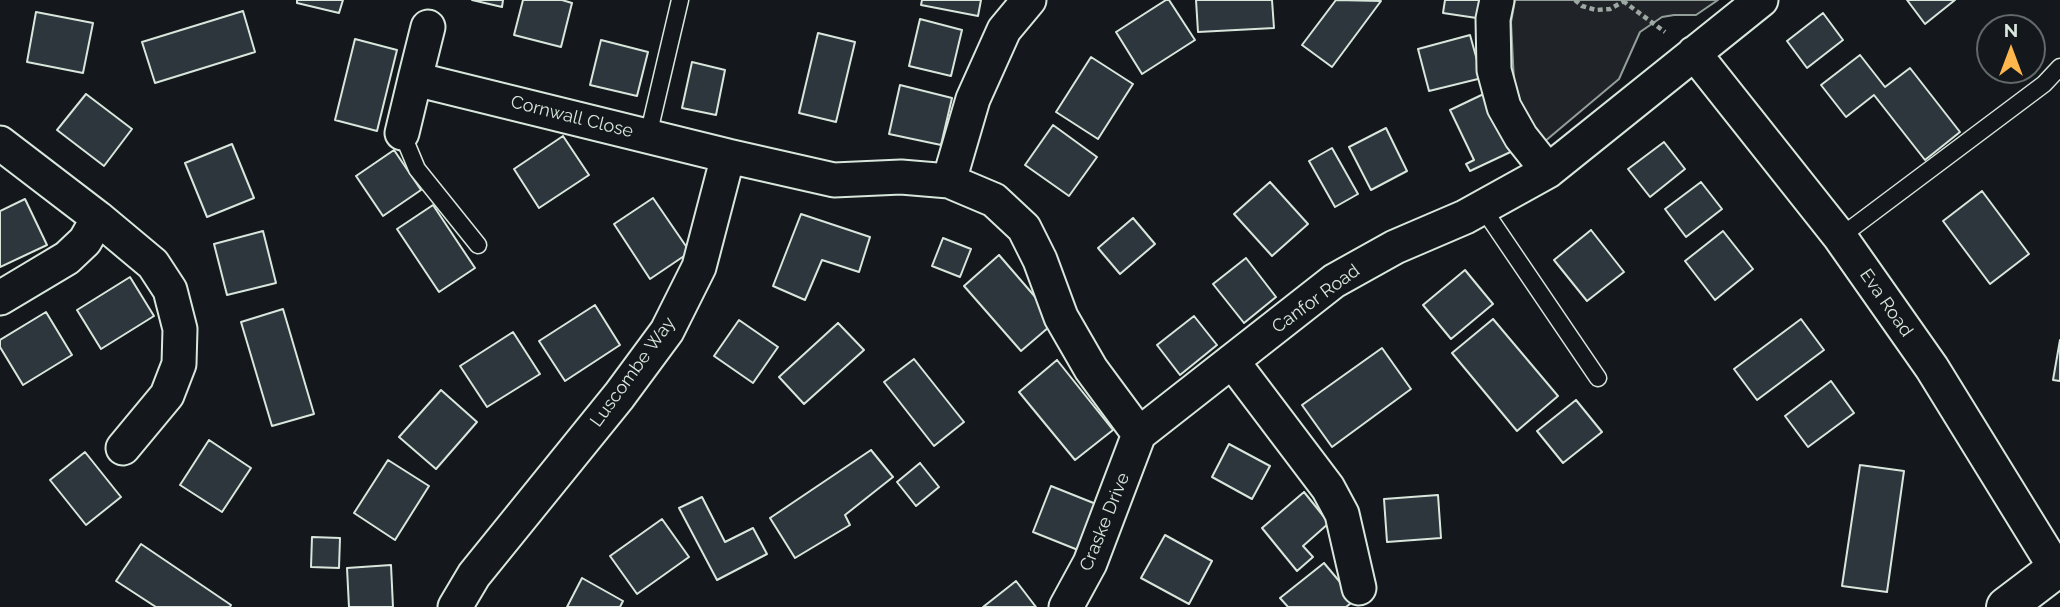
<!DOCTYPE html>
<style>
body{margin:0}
#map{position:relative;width:2060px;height:607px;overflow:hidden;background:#14181c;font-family:Raleway,sans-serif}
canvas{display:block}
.north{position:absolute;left:1976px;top:14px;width:70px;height:70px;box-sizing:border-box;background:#14181c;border:2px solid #626a69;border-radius:50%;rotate:0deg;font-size:19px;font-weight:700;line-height:28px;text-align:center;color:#d8e6dc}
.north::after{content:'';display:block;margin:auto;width:24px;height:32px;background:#ffb74d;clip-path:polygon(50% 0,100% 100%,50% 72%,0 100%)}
</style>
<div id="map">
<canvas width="2060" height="607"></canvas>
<div class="north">N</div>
</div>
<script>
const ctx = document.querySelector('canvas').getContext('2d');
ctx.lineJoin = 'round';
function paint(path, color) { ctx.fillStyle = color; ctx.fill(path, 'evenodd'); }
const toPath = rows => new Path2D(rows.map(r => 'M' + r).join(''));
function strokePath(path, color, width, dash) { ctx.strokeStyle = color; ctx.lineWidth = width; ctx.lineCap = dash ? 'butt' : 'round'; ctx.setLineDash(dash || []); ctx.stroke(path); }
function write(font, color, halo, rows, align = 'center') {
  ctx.font = font + ' Raleway,sans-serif'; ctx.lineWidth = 5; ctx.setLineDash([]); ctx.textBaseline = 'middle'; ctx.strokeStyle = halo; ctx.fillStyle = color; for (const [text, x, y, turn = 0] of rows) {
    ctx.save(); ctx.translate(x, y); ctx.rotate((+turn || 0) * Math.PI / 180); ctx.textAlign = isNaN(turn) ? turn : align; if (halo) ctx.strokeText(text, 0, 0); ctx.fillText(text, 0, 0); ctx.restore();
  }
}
const green = toPath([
 [1515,0,1718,0,1696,15,1674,15,1662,17,1640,32,1619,79,1544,142,1523,110,1514,82,1511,22,1515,0]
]);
paint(green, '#202428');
strokePath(green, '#939e99', 2);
const building = toPath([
 [297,0,343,0,339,13,297,3,297,0],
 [472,0,503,0,502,7,472,0],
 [523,0,562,0,572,3,561,47,514,35,523,0],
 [922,0,981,0,978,16,921,5,922,0],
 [1166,0,1169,0,1195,40,1142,74,1116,32,1166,0],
 [1196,0,1272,0,1274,28,1198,32,1196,0],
 [1336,0,1381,1,1332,67,1302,45,1336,0],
 [1445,0,1493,0,1490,20,1443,13,1445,0],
 [1907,0,1955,0,1925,24,1907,0],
 [243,11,255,52,155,83,142,42,243,11],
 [36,12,93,23,83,73,27,62,36,12],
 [1823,13,1843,40,1807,68,1787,41,1823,13],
 [920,19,962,30,951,76,909,66,920,19],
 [818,33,855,42,836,122,799,113,818,33],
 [1470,35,1482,78,1429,91,1418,49,1470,35],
 [355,39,397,50,377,131,335,120,355,39],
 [601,40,648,52,637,96,590,85,601,40],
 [1860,55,1885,87,1910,68,1960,132,1925,160,1874,95,1846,117,1821,85,1860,55],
 [1091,57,1133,84,1098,139,1056,112,1091,57],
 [692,62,725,70,716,115,682,108,692,62],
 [900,85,952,98,941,145,889,134,900,85],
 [1492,90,1519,148,1470,171,1466,164,1474,160,1450,110,1492,90],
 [86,94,132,129,104,166,57,130,86,94],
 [1053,125,1097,157,1069,196,1025,165,1053,125],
 [1386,128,1407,171,1371,190,1349,147,1386,128],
 [563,136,589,175,539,208,514,169,563,136],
 [1664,142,1685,169,1650,197,1628,169,1664,142],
 [232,144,254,198,207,217,185,163,232,144],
 [1332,148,1358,194,1335,207,1309,161,1332,148],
 [394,150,421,190,383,216,356,176,394,150],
 [1270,182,1308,224,1272,256,1234,214,1270,182],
 [1701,182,1722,209,1686,237,1665,209,1701,182],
 [1982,191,2029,254,1990,284,1943,221,1982,191],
 [653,198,690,252,650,279,614,224,653,198],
 [25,199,47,245,0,267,0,211,25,199],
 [433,205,475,268,439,292,397,229,433,205],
 [801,214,870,237,859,272,822,260,805,300,773,286,801,214],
 [1133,218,1155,244,1120,274,1098,248,1133,218],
 [1591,230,1624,272,1587,301,1554,260,1591,230],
 [263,231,276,283,227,295,214,244,263,231],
 [1723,231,1753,269,1715,300,1685,261,1723,231],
 [943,238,971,249,960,277,932,266,943,238],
 [999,255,1056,321,1021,351,964,286,999,255],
 [1246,258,1276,297,1244,323,1213,284,1246,258],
 [1465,270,1493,304,1451,339,1423,305,1465,270],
 [130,277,154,316,101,349,77,310,130,277],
 [595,305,620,345,565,381,539,341,595,305],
 [283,309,314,414,272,426,241,322,283,309],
 [46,312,72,355,23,385,0,347,0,340,46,312],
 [1194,316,1217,345,1180,375,1157,345,1194,316],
 [1493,319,1558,396,1517,431,1452,353,1493,319],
 [1801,319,1824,350,1757,400,1734,369,1801,319],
 [739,320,778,347,753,383,714,356,739,320],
 [838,323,864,350,804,404,779,377,838,323],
 [513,332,540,374,487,407,460,366,513,332],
 [2060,340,2060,381,2053,380,2060,340],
 [1382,348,1411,389,1332,447,1302,405,1382,348],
 [914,359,964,422,934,446,884,382,914,359],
 [1057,360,1113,430,1075,460,1019,392,1057,360],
 [1831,381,1854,413,1808,447,1785,416,1831,381],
 [441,390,477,422,436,469,399,437,441,390],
 [1576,400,1602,432,1563,463,1537,431,1576,400],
 [209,440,251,468,222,512,180,485,209,440],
 [1229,444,1270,466,1252,499,1212,477,1229,444],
 [871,450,893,477,845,515,850,525,795,558,770,518,871,450],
 [85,452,121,497,86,525,50,480,85,452],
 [388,460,429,486,395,540,354,513,388,460],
 [920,463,939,487,916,506,897,482,920,463],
 [1860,465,1904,471,1887,592,1842,586,1860,465],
 [1051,486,1101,506,1083,552,1033,532,1051,486],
 [1304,492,1329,523,1303,546,1313,557,1297,571,1262,528,1304,492],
 [1438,495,1441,538,1387,542,1384,499,1438,495],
 [702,497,725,542,753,528,767,554,717,580,679,508,702,497],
 [662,519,689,557,637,594,610,556,662,519],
 [1165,535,1212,561,1189,604,1141,578,1165,535],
 [312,537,340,538,339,568,311,567,312,537],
 [141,544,231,605,230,607,156,607,116,581,141,544],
 [1324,563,1355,600,1346,607,1288,607,1280,598,1324,563],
 [391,565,393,607,349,607,347,568,391,565],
 [582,578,623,601,620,607,567,607,582,578],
 [1016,581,1036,607,983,607,1016,581]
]);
paint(building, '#2c363c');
strokePath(building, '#d8e6dc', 2);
const service = toPath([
 [402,133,417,169,478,245],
 [648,136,680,0],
 [1482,207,1598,378],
 [1840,237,2044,84,2060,67]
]);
const minor = toPath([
 [1497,0,1493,19,1494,70,1504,107,1521,137,1548,171],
 [1694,53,1840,237,1932,368,2056,569],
 [415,79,428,27],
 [402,133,415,79,728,156],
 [0,143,98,218],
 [949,181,973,99,1004,30,1029,0],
 [0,298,67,258,85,241,98,218,153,264,170,290,180,329,179,364,167,395,123,448],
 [1232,361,1328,488,1342,514,1359,588],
 [1139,434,1334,281,1395,247,1465,217,1548,171,1761,0],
 [455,607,474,575,619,396,667,331,699,267,728,156,834,180,901,177,949,181,994,200,1024,228,1040,260,1061,317,1091,369,1139,434],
 [1066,607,1090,563,1139,434]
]);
const tertiary = toPath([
 [2006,607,2060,566]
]);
strokePath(service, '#d8e6dc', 19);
strokePath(minor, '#d8e6dc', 37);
strokePath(tertiary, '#d8e6dc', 42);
strokePath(toPath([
 [1575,0,1582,6,1596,10,1610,9,1624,1],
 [1623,1,1665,32]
]), '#9da8a2', 4.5, [5, 3.5]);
strokePath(service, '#14181c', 16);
strokePath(minor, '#14181c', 33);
strokePath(tertiary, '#14181c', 38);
write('18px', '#d8e6dc', '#14181c', [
 ["Cornwall Close",572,117,14],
 ["Canfor Road",1316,299,-36],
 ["Eva Road",1886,303,55],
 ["Luscombe Way",633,372,-54],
 ["Craske Drive",1105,522,-68]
]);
</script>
